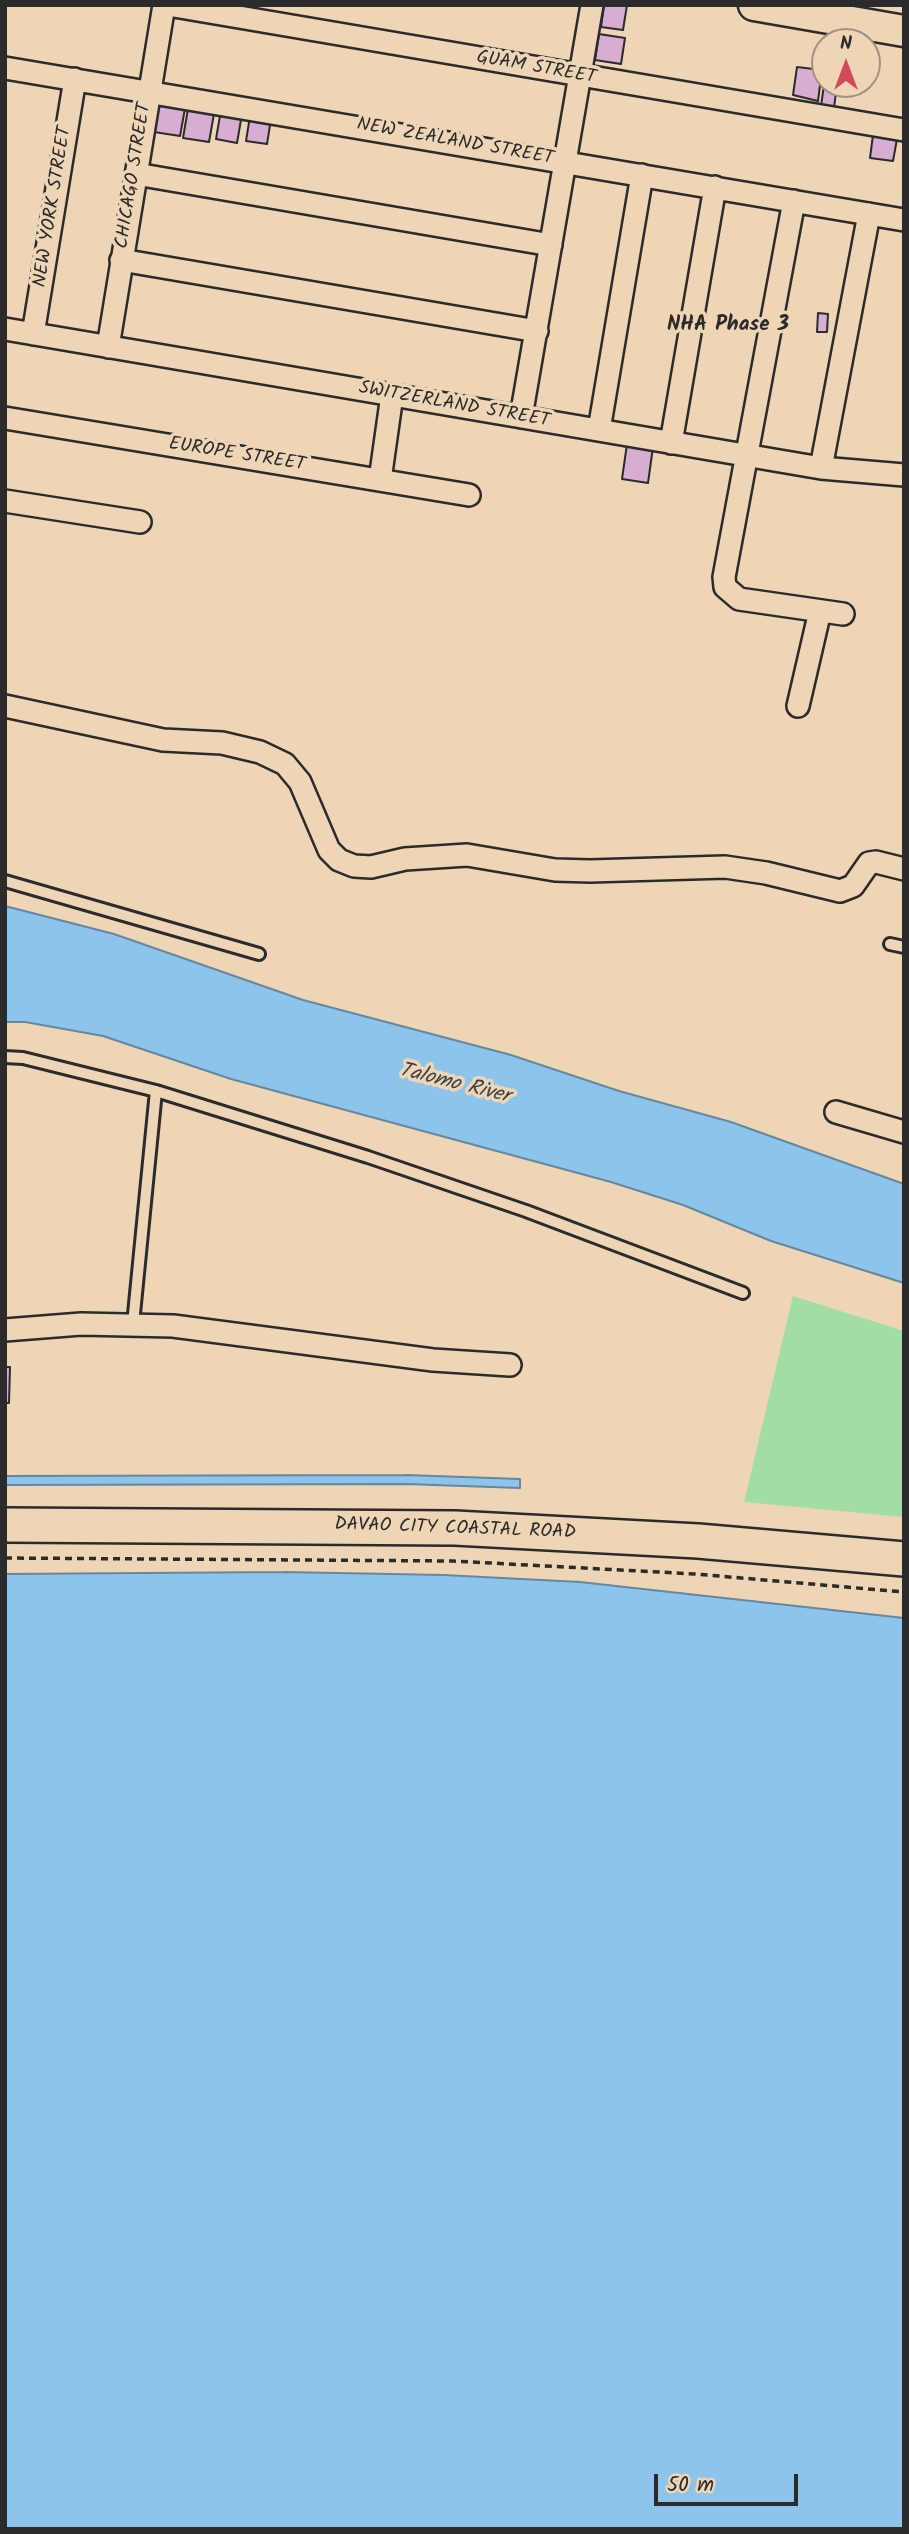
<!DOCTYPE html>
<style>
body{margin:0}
#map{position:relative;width:909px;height:2534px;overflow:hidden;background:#eed5b6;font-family:Kalam,sans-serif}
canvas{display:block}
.frame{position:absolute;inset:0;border:7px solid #2b2b2b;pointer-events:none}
.north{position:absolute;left:811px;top:28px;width:70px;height:70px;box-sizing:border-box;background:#eed5b6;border:2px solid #a0917e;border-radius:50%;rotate:0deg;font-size:19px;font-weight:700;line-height:28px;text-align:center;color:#2b2b2b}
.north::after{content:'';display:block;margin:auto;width:24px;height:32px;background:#d1495b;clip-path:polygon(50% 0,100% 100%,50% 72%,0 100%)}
.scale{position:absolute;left:654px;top:2474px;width:144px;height:32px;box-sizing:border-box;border:4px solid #2b2b2b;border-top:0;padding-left:9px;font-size:21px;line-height:24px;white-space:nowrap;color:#2b2b2b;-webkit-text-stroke:5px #eed5b6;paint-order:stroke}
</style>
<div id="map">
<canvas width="909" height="2534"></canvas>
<div class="frame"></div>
<div class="north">N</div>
<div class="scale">50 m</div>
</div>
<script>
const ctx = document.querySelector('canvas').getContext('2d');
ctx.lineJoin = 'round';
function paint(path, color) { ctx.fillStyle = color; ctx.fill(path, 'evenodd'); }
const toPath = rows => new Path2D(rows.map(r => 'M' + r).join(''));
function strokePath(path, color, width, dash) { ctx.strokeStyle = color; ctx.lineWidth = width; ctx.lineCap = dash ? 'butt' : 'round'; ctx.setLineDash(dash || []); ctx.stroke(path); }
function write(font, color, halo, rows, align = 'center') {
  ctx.font = font + ' Kalam,sans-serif'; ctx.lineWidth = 7; ctx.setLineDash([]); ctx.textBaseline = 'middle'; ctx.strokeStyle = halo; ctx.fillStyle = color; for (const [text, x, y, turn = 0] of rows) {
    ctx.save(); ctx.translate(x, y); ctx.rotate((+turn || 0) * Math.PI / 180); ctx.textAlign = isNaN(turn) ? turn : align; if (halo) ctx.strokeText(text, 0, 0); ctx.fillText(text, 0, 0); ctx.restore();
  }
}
paint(toPath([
 [793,1296,904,1331,904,1517,744,1502]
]), '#a2dda3');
const water = toPath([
 [5,906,114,934,303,1000,511,1055,619,1091,731,1122,904,1184,904,1283,771,1241,683,1205,611,1182,231,1079,103,1036,25,1022,5,1022,5,906],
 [406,1475,520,1479,520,1488,406,1484,5,1485,5,1476,406,1475],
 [283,1572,444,1575,580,1582,904,1618,904,2529,5,2529,5,1574,283,1572]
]);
paint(water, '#8dc4eb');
strokePath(water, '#66879e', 2);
const building = toPath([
 [604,5,627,5,623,30,601,27,604,5],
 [599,34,625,38,621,64,595,60,599,34],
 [797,67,822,70,818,101,793,95,797,67],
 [825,78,825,84,837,84,834,108,821,106,825,78],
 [164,99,186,103,180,136,154,132,159,106,163,106,164,99],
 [189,103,215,108,209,142,183,138,189,103],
 [221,110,242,114,237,143,216,139,221,110],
 [250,116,271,119,267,144,246,141,250,116],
 [873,135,897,139,893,161,870,158,873,135],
 [818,313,828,314,827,332,817,332,818,313],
 [627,444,653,447,648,483,622,479,627,444],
 [5,1367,10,1367,9,1403,5,1403,5,1367]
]);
paint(building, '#d7add2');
strokePath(building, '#2b2b2b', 2);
const lane = toPath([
 [5,881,259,954],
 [890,944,904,947],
 [5,1057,23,1058,156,1091,368,1157,526,1211,743,1293],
 [133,1324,156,1091]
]);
const street = toPath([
 [168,5,904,130],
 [5,68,904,220],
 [136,174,551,245],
 [794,201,724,577,725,587,739,599,843,614],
 [121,260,537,331],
 [5,329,821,468,904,475],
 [33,334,75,79],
 [108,347,164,5],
 [521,417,592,5],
 [5,418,469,495],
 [599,430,642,175],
 [671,443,715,187],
 [821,468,869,214],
 [380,480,392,395],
 [5,501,140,522],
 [5,706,163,740,222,743,260,752,285,764,300,782,329,850,339,860,354,866,371,867,405,859,467,855,555,870,590,871,725,867,766,873,840,891,853,886,869,863,876,862,904,869],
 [798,706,820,611],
 [836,1112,904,1132],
 [5,1330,81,1324,173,1326,433,1360,510,1365]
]);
const secondary = toPath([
 [754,5,904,31]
]);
const primary = toPath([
 [5,1525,455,1528,698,1541,904,1559]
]);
strokePath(lane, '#2b2b2b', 16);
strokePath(street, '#2b2b2b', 26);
strokePath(secondary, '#2b2b2b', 35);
strokePath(primary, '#2b2b2b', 38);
strokePath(toPath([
 [5,1558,453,1561,695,1574,904,1592]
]), '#2b2b2b', 3.5, [7, 5]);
strokePath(lane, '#eed5b6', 10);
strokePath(street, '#eed5b6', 21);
strokePath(secondary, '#eed5b6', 30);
strokePath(primary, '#eed5b6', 33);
write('19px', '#2b2b2b', '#eed5b6', [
 ["GUAM STREET",536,69,10],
 ["NEW ZEALAND STREET",455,143,10],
 ["CHICAGO STREET",135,176,-81],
 ["NEW YORK STREET",54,207,-81],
 ["SWITZERLAND STREET",454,406,10],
 ["EUROPE STREET",237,456,9],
 ["DAVAO CITY COASTAL ROAD",455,1530,2]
]);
write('bold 21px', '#2b2b2b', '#eed5b6', [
 ["NHA Phase 3",728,326]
]);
write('italic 21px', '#3a4248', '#eed5b6', [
 ["Talomo River",454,1085,14]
]);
</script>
